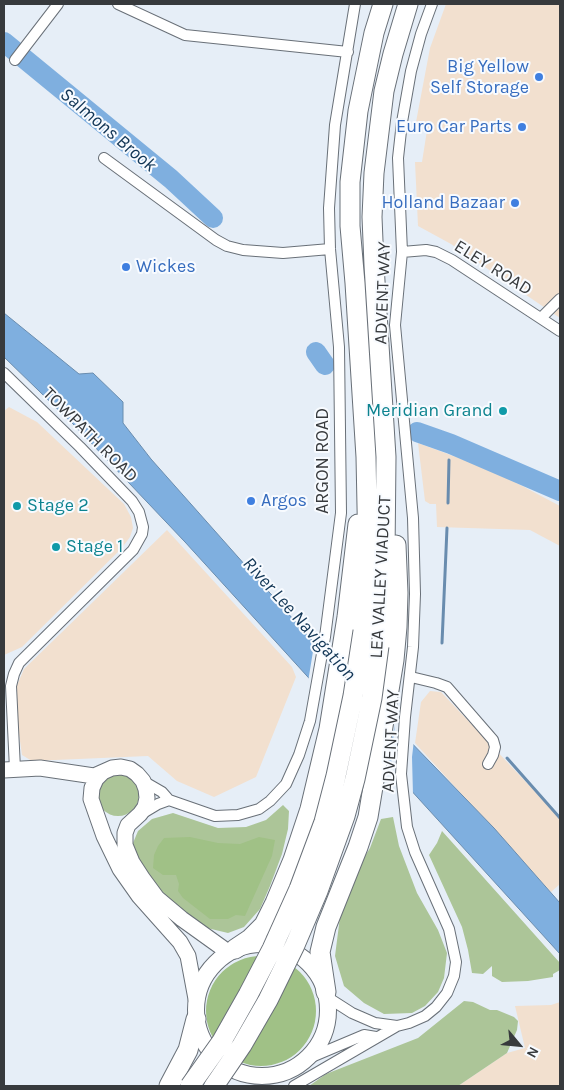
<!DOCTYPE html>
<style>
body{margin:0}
#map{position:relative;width:564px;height:1090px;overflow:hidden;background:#e6eef7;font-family:Karla,sans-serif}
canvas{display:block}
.frame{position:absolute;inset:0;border:5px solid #373a3d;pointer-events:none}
.north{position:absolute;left:494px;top:1020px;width:50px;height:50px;-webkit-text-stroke:4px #f8fbff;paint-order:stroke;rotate:118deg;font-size:14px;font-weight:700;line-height:20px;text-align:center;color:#373a3d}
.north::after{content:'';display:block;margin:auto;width:18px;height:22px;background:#373a3d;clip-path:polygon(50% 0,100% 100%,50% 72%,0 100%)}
</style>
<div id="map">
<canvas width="564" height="1090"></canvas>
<div class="frame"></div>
<div class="north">N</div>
</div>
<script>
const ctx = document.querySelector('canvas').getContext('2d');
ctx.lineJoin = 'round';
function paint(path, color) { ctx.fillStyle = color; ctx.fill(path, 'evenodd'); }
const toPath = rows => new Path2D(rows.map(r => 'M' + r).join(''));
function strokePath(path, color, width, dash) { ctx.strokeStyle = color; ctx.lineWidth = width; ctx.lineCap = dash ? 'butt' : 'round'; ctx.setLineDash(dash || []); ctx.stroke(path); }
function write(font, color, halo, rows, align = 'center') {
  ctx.font = font + ' Karla,sans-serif'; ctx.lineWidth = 4; ctx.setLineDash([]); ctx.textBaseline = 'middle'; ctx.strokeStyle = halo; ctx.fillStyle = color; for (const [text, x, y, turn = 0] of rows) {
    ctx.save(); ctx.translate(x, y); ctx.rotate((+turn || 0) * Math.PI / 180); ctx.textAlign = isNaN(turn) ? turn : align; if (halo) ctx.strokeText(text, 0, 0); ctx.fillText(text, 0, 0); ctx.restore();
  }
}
paint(toPath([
 [446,4,560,4,560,318,451,244,418,226,415,162,422,162,428,124,416,122,430,48],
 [9,407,37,422,124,504,131,517,133,528,130,537,121,549,22,647,4,655,4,411],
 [418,443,494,471,560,506,560,546,530,530,437,527,436,504,430,504,425,501],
 [167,530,292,667,296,677,256,777,214,797,177,781,148,756,32,761,22,755,14,699,15,690,24,669],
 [430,691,441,692,560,818,560,884,551,892,415,743,421,702],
 [560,1002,560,1086,458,1086,507,1053,525,1048,515,1006,551,1005]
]), '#f2e0cf');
paint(toPath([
 '97 795a21 21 0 1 1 42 0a21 21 0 1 1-42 0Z',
 [283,805,289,811,288,829,282,854,270,886,260,909,244,927,228,933,207,928,188,916,174,904,155,884,138,859,133,843,138,831,152,819,173,813,218,828,246,827,266,820],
 [393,817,399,846,417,893,438,930,447,953,444,978,438,992,425,1006,412,1013,384,1014,364,1003,344,986,335,956,340,917,357,869,370,848,381,819],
 [442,831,560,963,560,970,553,974,553,977,528,981,502,982,492,976,492,966,483,974,472,973,468,950,462,927,429,855,437,843],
 [464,1001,473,1002,490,1010,497,1010,514,1017,518,1021,517,1030,507,1053,458,1086,309,1086,326,1074,418,1038]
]), '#acc598');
paint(toPath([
 [190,837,218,843,240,844,259,837,275,840,272,856,245,916,236,915,228,919,210,919,183,898,178,891,179,884,176,875,163,875,153,868,154,855,158,846,164,838],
 '206 1011a55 55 0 1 1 110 0a55 55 0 1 1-110 0Z'
]), '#a0c186');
const water = toPath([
 [4,313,79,374,93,373,123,402,123,423,151,459,309,637,494,828,560,903,560,954,185,542,73,424,4,357,4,313]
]);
paint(water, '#7fafdf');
strokePath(water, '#698cae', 1);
paint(toPath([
 [315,639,414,740,412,757,413,795,391,772,392,748,395,725,385,766,308,682]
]), '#e6eef7');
strokePath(toPath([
 [448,503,449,460],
 [442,643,447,528],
 [507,758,560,818]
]), '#698cae', 3);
strokePath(toPath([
 [4,42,171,179,213,218],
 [316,352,325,365],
 [417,432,451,444,560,491]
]), '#7fafdf', 20);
const street = toPath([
 [118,4,185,35,348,52],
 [15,60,58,4],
 [104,158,216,240,227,246,243,250,283,253,330,249],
 [402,252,426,250,436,252,452,260,560,331],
 [541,318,560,299],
 [4,373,80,447,132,501,139,512,143,527,142,534,133,550,27,655,19,663,14,674,11,686,15,769],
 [411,677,436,683,447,687,493,740,495,747,493,755,488,764],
 [143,781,162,792,169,800],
 [143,813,158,804,169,800,215,816,238,815,259,809,270,801,286,784,299,755,310,721,325,637,341,513,339,347,330,249,329,208,335,125,355,4],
 [327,997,352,1013,375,1023,397,1026],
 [307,1059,364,1035,376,1037],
 [294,1086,397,1026,409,1023,425,1016,436,1007,447,993,454,976,456,962,449,929,415,852,407,827,401,774,405,717,413,647,415,594,413,518,395,325,402,252,398,158,402,122,411,71,421,34,432,4]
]);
const secondary = toPath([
 [4,770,40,768,94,776,103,772],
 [196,999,188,956,180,942,139,896,120,869,104,836,91,799,92,788,96,779,103,772,112,768,121,767,130,769,137,774,143,781,146,789,147,798,145,807,140,814,128,825,125,833,125,845,132,862,143,879,157,898,182,919,228,952]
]);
const primary = toPath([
 '196 1010a66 66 0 1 1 132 0a66 66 0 1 1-132 0Z'
]);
const highway = toPath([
 [363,631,368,555,366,457,355,283,350,226,350,182,358,111,374,33,383,4],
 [379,646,385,555,386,457,374,265,372,217,374,173,384,91,393,54,408,4],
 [235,949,250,939,264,925,275,903,293,860,310,809,329,729,347,617,358,524],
 [326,992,320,952,326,927,358,847,368,817,394,660,397,627,398,593,396,545],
 [169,1086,188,1050,196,1019]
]);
strokePath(street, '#697078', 12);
strokePath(secondary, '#697078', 17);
strokePath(primary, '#697078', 18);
strokePath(highway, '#697078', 21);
strokePath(street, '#fff', 10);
strokePath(secondary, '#fff', 15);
strokePath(primary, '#fff', 16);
strokePath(highway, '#fff', 19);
const highwayBridge = toPath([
 [190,1086,222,1041,248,995,272,949,299,889,324,822,336,776,353,696,363,631],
 [214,1086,242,1045,268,1000,295,945,318,891,345,816,355,779,372,698,379,646]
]);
strokePath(highwayBridge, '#697078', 21, []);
strokePath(highwayBridge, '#fff', 19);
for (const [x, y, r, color] of [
 [539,77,5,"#3f7fe0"],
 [522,127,5,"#3f7fe0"],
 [515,203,5,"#3f7fe0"],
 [126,267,5,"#3f7fe0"],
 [503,411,5,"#0f9aa8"],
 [251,501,5,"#3f7fe0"],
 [17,506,5,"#0f9aa8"],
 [56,547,5,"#0f9aa8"]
]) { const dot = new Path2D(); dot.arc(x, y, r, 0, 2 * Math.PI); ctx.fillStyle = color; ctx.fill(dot); strokePath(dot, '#f8fbff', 2); }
write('18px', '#366cbe', '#f8fbff', [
 ["Big Yellow",529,67],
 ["Self Storage",529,88],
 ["Euro Car Parts",512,127],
 ["Holland Bazaar",505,203],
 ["Wickes",136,267,"left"],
 ["Argos",261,501,"left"]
], 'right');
write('18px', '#373a3d', '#f8fbff', [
 ["ELEY ROAD",493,268,32],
 ["ADVENT WAY",383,293,-88],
 ["TOWPATH ROAD",90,435,45],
 ["ARGON ROAD",323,461,-90],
 ["LEA VALLEY VIADUCT",381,577,-87],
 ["ADVENT WAY",391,741,-87]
]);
write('18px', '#0d838f', '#f8fbff', [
 ["Meridian Grand",493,411,"right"],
 ["Stage 2",27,506],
 ["Stage 1",66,547]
], 'left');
write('italic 19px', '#123656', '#f8fbff', [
 ["Salmons Brook",108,130,40],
 ["River Lee Navigation",299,619,48]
]);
</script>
